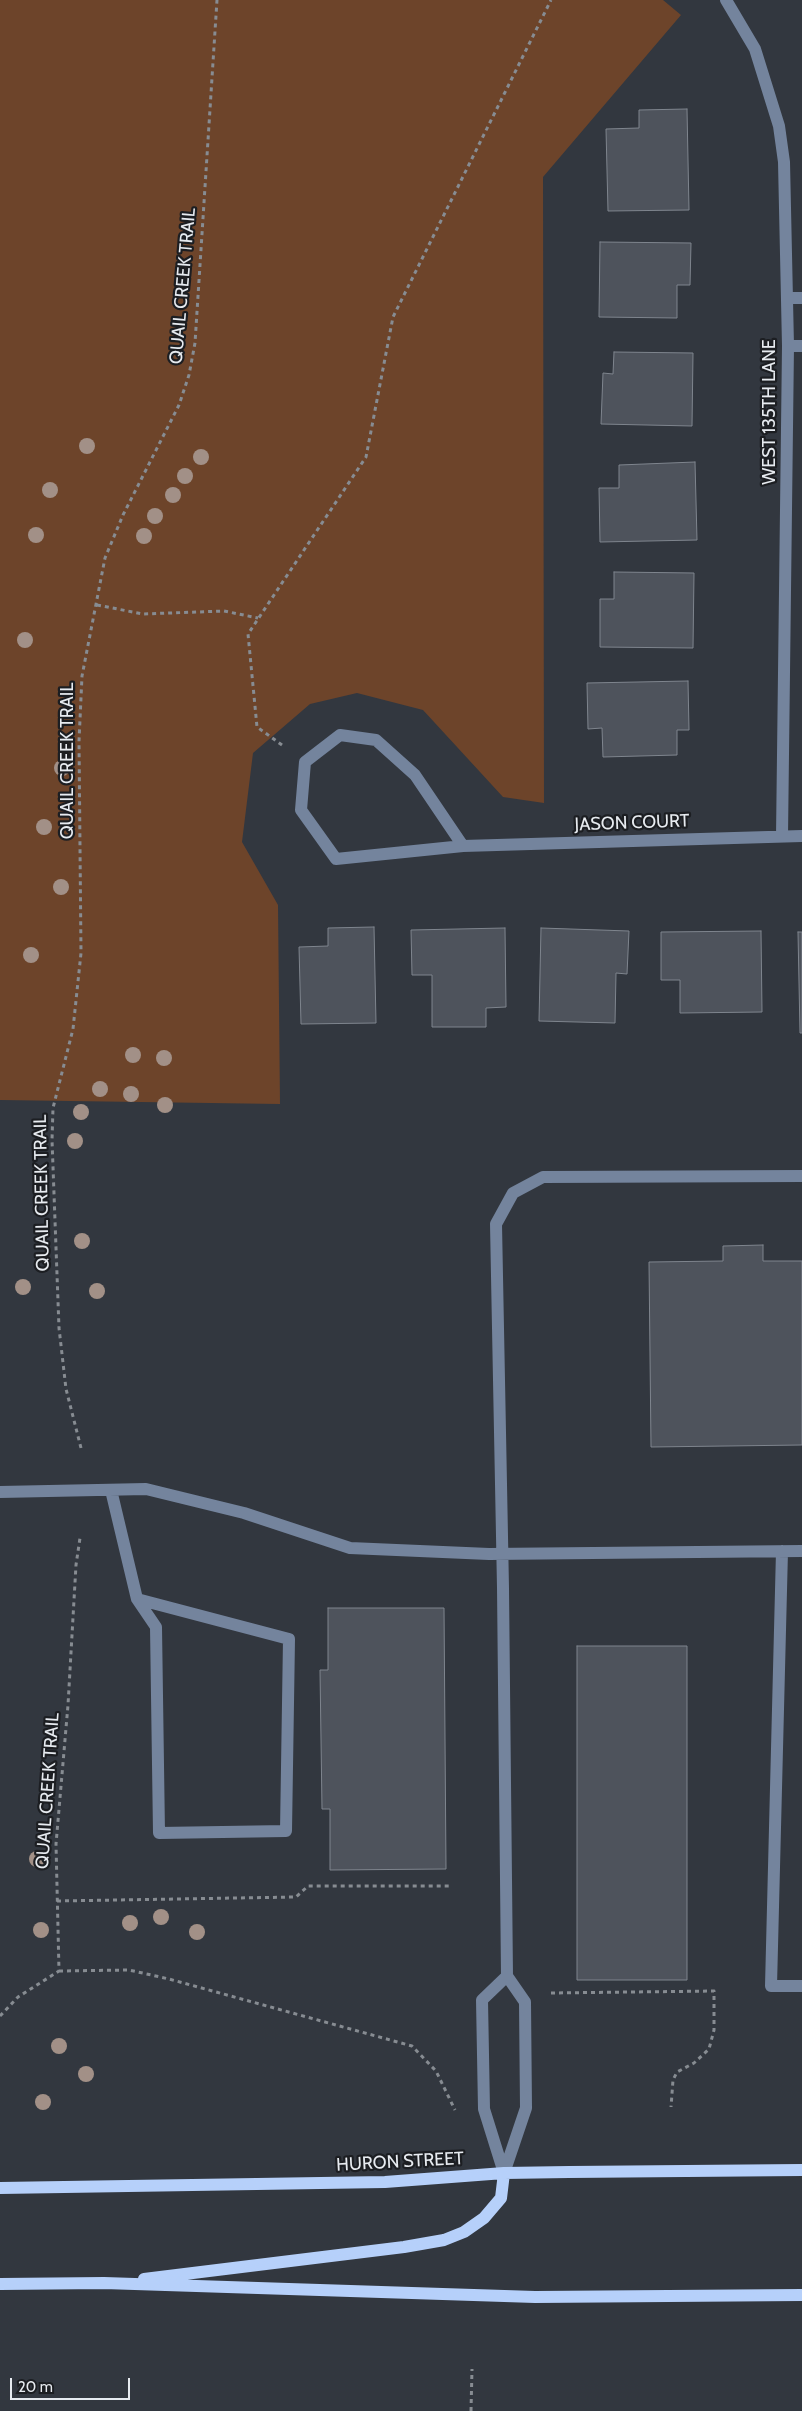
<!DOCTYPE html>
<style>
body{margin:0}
#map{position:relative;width:802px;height:2411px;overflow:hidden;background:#32373f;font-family:Cabin,sans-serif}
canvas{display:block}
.scale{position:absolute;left:10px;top:2378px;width:120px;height:22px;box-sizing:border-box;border:2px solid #e7ebf0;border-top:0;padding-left:6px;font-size:15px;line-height:18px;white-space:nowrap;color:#e7ebf0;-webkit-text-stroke:4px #1c1e22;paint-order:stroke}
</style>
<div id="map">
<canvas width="802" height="2411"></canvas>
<div class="scale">20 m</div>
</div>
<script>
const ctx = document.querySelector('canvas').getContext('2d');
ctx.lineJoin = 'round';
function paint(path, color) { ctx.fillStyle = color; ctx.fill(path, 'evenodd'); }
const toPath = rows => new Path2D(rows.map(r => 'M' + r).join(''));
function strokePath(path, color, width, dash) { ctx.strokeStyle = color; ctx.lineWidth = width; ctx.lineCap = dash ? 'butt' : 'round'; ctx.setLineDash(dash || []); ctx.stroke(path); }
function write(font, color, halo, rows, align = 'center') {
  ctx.font = font + ' Cabin,sans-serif'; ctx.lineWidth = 4.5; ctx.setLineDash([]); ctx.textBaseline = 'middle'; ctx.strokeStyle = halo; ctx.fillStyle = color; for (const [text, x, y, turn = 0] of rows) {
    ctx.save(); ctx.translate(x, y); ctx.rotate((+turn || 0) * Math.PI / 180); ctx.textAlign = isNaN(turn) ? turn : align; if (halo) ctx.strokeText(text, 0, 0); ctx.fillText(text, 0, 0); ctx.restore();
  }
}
paint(toPath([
 [0,0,663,0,681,15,543,177,544,803,503,797,423,710,357,693,310,704,253,753,242,842,278,905,280,1104,0,1100]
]), '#6d442a');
const building = toPath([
 [687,109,689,210,608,211,606,129,639,128,639,110,687,109],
 [600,242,691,243,690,285,677,285,677,318,599,317,600,242],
 [614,352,693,353,692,426,601,424,603,373,613,374,614,352],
 [695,462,697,540,600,542,599,488,619,488,619,465,695,462],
 [614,572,694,573,693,648,600,647,600,599,614,599,614,572],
 [688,681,689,730,677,730,677,755,603,757,602,728,588,729,587,683,688,681],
 [374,927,376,1023,301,1024,299,947,328,946,328,928,374,927],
 [505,928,506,1007,486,1008,486,1027,432,1027,432,975,412,975,411,930,505,928],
 [541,928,629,931,627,974,616,973,615,1023,539,1021,541,928],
 [761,931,762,1012,680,1013,680,980,661,980,661,932,761,931],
 [798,932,802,932,802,1033,800,1033,798,932],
 [763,1245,763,1261,802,1261,802,1445,651,1447,649,1262,723,1261,723,1246,763,1245],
 [328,1608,444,1608,446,1869,330,1870,330,1809,322,1809,320,1670,328,1670,328,1608],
 [577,1646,687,1646,687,1980,577,1980,577,1646]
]);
paint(building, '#4e535c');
strokePath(building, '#7f858e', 1);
strokePath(toPath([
 [97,605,143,614,224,611,258,618],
 [282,745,257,727,248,634,366,457,393,317,551,0],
 [81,1448,66,1389,59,1328,52,1140,53,1108,73,1029,81,953,79,741,82,676,105,558,123,515,179,405,189,375,195,343,217,0],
 [57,1901,296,1897,308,1886,451,1886],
 [59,1971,129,1970,169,1979,412,2046,436,2071,455,2110],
 [551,1993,714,1991,714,2030,709,2049,694,2063,677,2072,673,2080,671,2107],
 [0,2016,18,1997,59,1971,56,1844,68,1705,76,1565,80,1538],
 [471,2411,472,2369]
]), '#878c92', 3, [4, 4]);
strokePath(toPath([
 [726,0,755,49,779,126,784,162,788,346,782,836],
 [787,298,802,298],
 [788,346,802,346],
 [463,846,415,775,376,740,340,735,305,762,301,810,336,859,463,846,802,836],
 [111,1490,137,1599,156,1627,159,1833,286,1831,289,1639,137,1599],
 [0,1492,146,1489,244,1513,350,1548,489,1554,802,1551],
 [782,1551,771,1986,802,1986],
 [504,2173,526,2108,525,2002,507,1976,503,1588,496,1224,513,1193,543,1177,802,1176],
 [504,2173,484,2109,482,2000,507,1976]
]), '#74849d', 12);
strokePath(toPath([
 [0,2188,385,2182,504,2173,569,2172,802,2170],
 [144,2279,404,2247,444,2240,464,2232,484,2218,501,2198,504,2173],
 [0,2284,104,2283,535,2297,802,2295]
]), '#b6d0fa', 12);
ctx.fillStyle = '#a29087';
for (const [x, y] of [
 [87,446],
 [201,457],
 [185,476],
 [50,490],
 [173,495],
 [155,516],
 [36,535],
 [144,536],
 [25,640],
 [62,768],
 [44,827],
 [61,887],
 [31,955],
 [133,1055],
 [164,1058],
 [100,1089],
 [131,1094],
 [165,1105],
 [81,1112],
 [75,1141],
 [82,1241],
 [23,1287],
 [97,1291],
 [37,1859],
 [161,1917],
 [130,1923],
 [41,1930],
 [197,1932],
 [59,2046],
 [86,2074],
 [43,2102]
]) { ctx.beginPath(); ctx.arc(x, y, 8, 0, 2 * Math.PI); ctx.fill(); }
write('18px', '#e7ebf0', '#1c1e22', [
 ["QUAIL CREEK TRAIL",183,286,-85],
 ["WEST 135TH LANE",770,412,-90],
 ["QUAIL CREEK TRAIL",68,761,-90],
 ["JASON COURT",632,823,-2],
 ["QUAIL CREEK TRAIL",42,1193,-91],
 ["QUAIL CREEK TRAIL",48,1791,-86],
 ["HURON STREET",400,2162,-3]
]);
</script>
